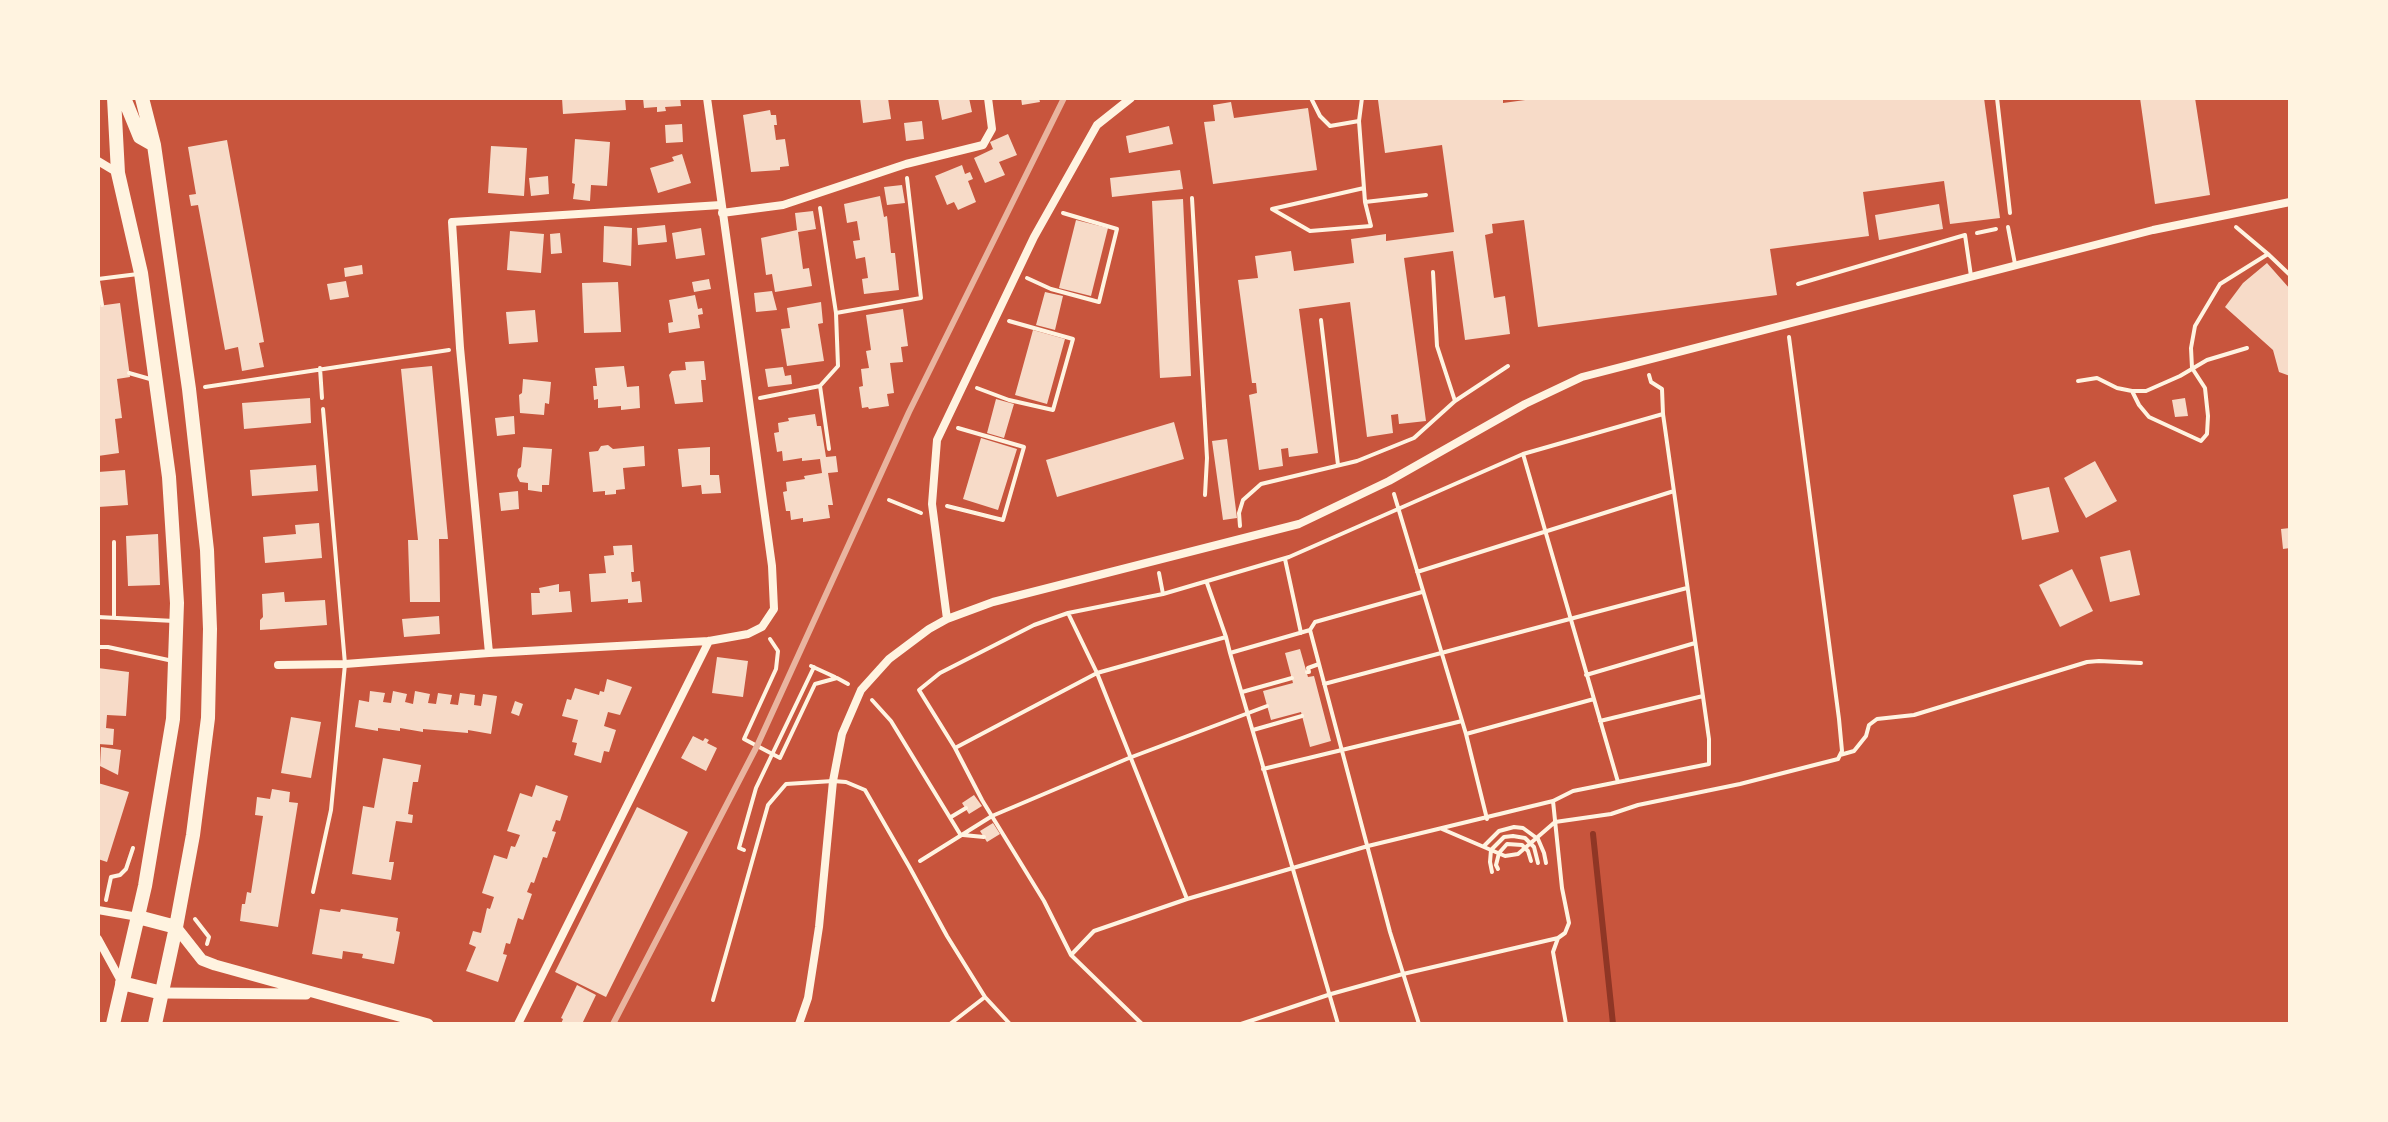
<!DOCTYPE html>
<style>
body{margin:0}
#map{position:relative;width:2388px;height:1122px;overflow:hidden;background:#c8553d;font-family:Bitter,serif}
canvas{display:block}
.frame{position:absolute;inset:0;border:100px solid #fff3e0;pointer-events:none}
</style>
<div id="map">
<canvas width="2388" height="1122"></canvas>
<div class="frame"></div>
</div>
<script>
const ctx = document.querySelector('canvas').getContext('2d');
ctx.lineJoin = 'round';
const toPath = rows => new Path2D(rows.map(r => 'M' + r).join(''));
function strokePath(path, color, width, dash) { ctx.strokeStyle = color; ctx.lineWidth = width; ctx.lineCap = dash ? 'butt' : 'round'; ctx.setLineDash(dash || []); ctx.stroke(path); }
function paint(path, color) { ctx.fillStyle = color; ctx.fill(path, 'evenodd'); }
strokePath(toPath([
 [1593,834,1613,1024]
]), '#8f3625', 6);
paint(toPath([
 [562,98,625,98,626,110,563,114],
 [643,98,680,98,681,106,665,107,666,111,657,112,657,107,644,108],
 [860,98,888,98,891,119,863,123],
 [938,98,969,98,972,112,942,120],
 [1021,98,1039,98,1040,102,1022,105],
 [1393,98,1503,98,1503,103,1540,98,1984,98,2000,218,1950,224,1944,181,1863,192,1869,236,1770,249,1777,295,1538,327,1524,220,1492,224,1493,233,1485,235,1494,298,1505,296,1510,334,1465,340,1453,251,1404,258,1426,421,1399,424,1398,414,1391,415,1393,433,1367,437,1350,302,1299,309,1318,453,1289,457,1288,448,1281,449,1283,466,1259,470,1249,395,1257,393,1256,383,1252,383,1238,280,1258,278,1255,256,1291,251,1294,271,1354,263,1351,239,1386,234,1386,241,1454,232,1442,145,1385,153,1378,100],
 [2140,98,2195,98,2210,195,2155,204],
 [1231,102,1234,118,1308,108,1317,170,1213,184,1204,122,1215,121,1213,105],
 [770,110,771,115,776,115,777,125,774,125,776,140,785,139,789,166,780,167,780,170,751,172,743,115],
 [922,121,924,139,906,141,904,123],
 [682,124,683,142,666,143,665,125],
 [1169,126,1173,144,1129,153,1126,136],
 [1008,134,1017,155,999,162,1005,175,985,183,974,158,993,149,990,142],
 [575,139,610,142,607,186,591,185,590,201,573,199,575,184,572,183],
 [227,140,264,342,259,343,264,367,242,371,238,347,225,350,198,205,191,206,189,195,196,194,188,147],
 [491,146,527,148,524,196,488,193],
 [682,154,691,183,658,193,650,168,674,161,672,157],
 [962,165,965,174,970,172,973,179,968,181,976,202,958,210,954,202,947,205,935,176],
 [1180,170,1183,189,1112,197,1110,178],
 [548,176,549,194,531,196,529,178],
 [902,185,905,203,887,205,884,187],
 [880,196,884,217,887,216,891,253,895,253,899,290,864,294,862,279,868,278,865,257,856,259,853,241,860,240,857,221,847,223,844,204],
 [1183,199,1191,376,1160,378,1152,201],
 [1939,204,1943,229,1879,240,1875,215],
 [813,211,816,229,798,232,803,269,809,268,812,286,775,292,772,274,766,275,761,238,797,230,795,213],
 [1076,220,1108,228,1091,296,1059,288],
 [665,225,667,242,638,245,637,228],
 [604,226,632,228,631,266,603,262],
 [701,228,705,255,676,259,672,233],
 [510,231,544,234,541,273,507,270],
 [560,233,562,253,551,254,550,234],
 [2267,263,2290,289,2290,376,2279,372,2273,350,2225,307,2243,283],
 [362,265,363,274,345,277,344,268],
 [709,279,711,289,694,292,692,282],
 [346,281,349,297,330,300,327,284],
 [618,282,621,332,584,333,582,283],
 [772,291,777,310,756,312,754,293],
 [1045,292,1063,296,1055,330,1036,325],
 [695,295,698,309,702,308,703,314,698,315,700,328,669,333,668,323,673,322,669,300],
 [821,302,823,323,818,324,824,361,787,366,781,329,790,328,787,308],
 [120,303,130,377,117,379,122,418,115,419,119,453,98,456,98,306],
 [903,309,908,346,901,347,903,362,890,363,894,393,887,394,889,406,869,409,868,407,862,408,859,387,863,386,861,369,869,368,866,351,871,350,866,315],
 [535,310,538,342,509,344,506,312],
 [1033,330,1065,339,1047,404,1015,395],
 [704,361,706,380,701,380,703,402,675,404,669,375,672,371,686,370,685,362],
 [432,366,448,539,439,539,440,602,410,602,408,540,418,540,401,369],
 [624,366,627,387,639,386,640,408,621,410,621,406,598,408,598,399,594,400,593,386,597,386,595,368],
 [783,367,785,376,791,375,792,384,768,387,765,369],
 [523,379,551,382,549,404,545,403,544,415,520,413,519,395,522,393],
 [310,398,311,423,244,429,242,403],
 [2185,398,2188,416,2175,417,2172,400],
 [996,399,1014,404,1004,438,987,433],
 [815,414,817,426,821,426,826,457,836,456,838,472,828,473,833,505,828,505,830,518,803,522,803,518,791,520,790,511,786,511,783,492,787,491,786,482,805,479,804,476,822,473,820,459,802,461,802,458,783,461,782,451,777,452,774,433,779,432,778,423,789,421,788,418],
 [514,416,515,434,497,436,495,418],
 [1174,422,1184,459,1057,497,1046,460],
 [981,438,1017,449,998,510,963,499],
 [1227,439,1237,518,1223,520,1212,441],
 [608,445,613,449,644,446,645,466,623,468,625,489,616,490,616,494,605,495,605,491,593,492,589,452,598,451,601,446],
 [523,447,552,449,549,485,542,485,542,492,528,490,528,483,520,482,517,476,518,469,521,467],
 [710,447,710,475,719,475,721,493,702,494,701,485,682,487,678,449],
 [2095,461,2117,501,2086,518,2064,478],
 [316,465,318,491,252,496,250,470],
 [125,470,128,505,98,507,98,472],
 [2049,487,2059,532,2022,540,2013,495],
 [518,491,519,509,501,511,499,493],
 [319,523,322,558,265,563,263,537,296,534,295,525],
 [2290,528,2290,548,2283,549,2281,529],
 [158,534,160,585,128,586,126,536],
 [632,545,634,572,631,572,632,582,640,581,642,602,628,603,628,599,591,602,589,574,606,573,604,556,614,555,613,546],
 [2130,550,2140,595,2110,602,2100,557],
 [2072,569,2093,611,2060,627,2039,585],
 [559,584,559,592,570,591,572,612,532,615,531,593,540,593,539,588],
 [284,592,285,602,325,600,327,625,260,630,260,620,263,617,262,594],
 [439,616,440,634,404,637,402,619],
 [1300,649,1308,677,1314,676,1331,741,1310,747,1301,712,1271,720,1263,691,1293,683,1285,653],
 [717,657,748,661,743,697,712,693],
 [98,668,129,672,126,716,107,715,106,728,114,729,113,745,98,744],
 [607,679,632,687,620,715,608,712,604,726,616,730,609,752,604,751,601,763,574,755,577,743,572,742,578,720,562,716,567,699,571,700,575,688,599,695,600,691,604,692],
 [370,691,385,693,383,702,391,703,393,691,407,694,405,702,413,704,415,691,430,694,428,703,436,704,438,693,452,695,450,704,458,705,460,693,475,695,474,705,481,706,483,694,497,696,491,734,468,730,468,733,423,729,423,732,400,728,400,731,378,728,378,731,355,727,359,700,369,702],
 [515,701,523,704,519,716,511,713],
 [291,717,321,722,311,778,281,773],
 [693,736,703,741,705,738,709,740,707,743,717,748,706,771,681,758],
 [101,747,121,750,118,775,100,766],
 [383,758,421,765,418,782,413,782,408,814,413,815,412,823,396,821,389,862,394,862,391,880,352,874,363,806,374,808],
 [98,783,129,792,107,862,98,859],
 [536,785,568,796,560,821,556,820,552,831,556,832,547,858,543,857,534,883,531,882,527,892,532,894,523,920,518,918,510,944,506,943,503,954,507,955,498,982,466,971,476,947,469,944,473,931,481,933,487,908,490,909,494,897,482,893,494,855,507,859,511,846,515,847,520,835,507,831,520,793,532,797],
 [272,789,290,792,289,802,298,803,278,927,240,921,242,904,245,904,247,892,251,893,263,816,255,815,257,797,270,799],
 [974,795,982,806,969,814,962,803],
 [637,807,688,832,606,997,555,972],
 [993,823,1000,834,987,842,980,831],
 [320,909,340,912,341,909,398,918,396,931,400,932,394,964,362,958,363,954,343,951,342,959,312,954],
 [577,985,596,995,582,1024,561,1024,563,1019,561,1018]
]), '#f7dbc8');
strokePath(toPath([
 [1311,98,1320,116,1330,126,1359,121],
 [1362,98,1359,121,1365,202,1426,195],
 [1364,188,1272,209,1310,231,1371,226,1365,202],
 [1192,198,1207,458,1205,495],
 [2236,227,2268,254],
 [1977,233,1996,229],
 [1433,272,1437,346,1455,401],
 [1027,278,1051,289,1099,302,1117,229,1063,213],
 [836,313,921,298,907,178],
 [1321,320,1338,465],
 [320,368,322,398],
 [1649,375,1651,382,1662,389,1663,414],
 [2078,381,2097,378,2117,388,2132,391,2146,391,2180,376,2207,360,2247,348],
 [820,386,829,449],
 [205,387,449,350],
 [977,388,1009,400,1053,410,1073,339,1009,321],
 [2132,391,2139,405,2149,417,2201,441,2207,434,2208,416,2205,388,2192,368,2191,348,2195,326,2220,284,2268,254,2290,275],
 [760,398,820,386,838,366,836,313,820,208],
 [1394,494,1466,734,1487,819],
 [889,500,921,513],
 [947,506,1003,520,1024,447,958,428],
 [1240,526,1239,513,1243,500,1261,484,1357,461,1414,438,1455,401,1508,366],
 [1285,559,1301,633],
 [1417,572,1674,491],
 [1159,573,1163,594],
 [1207,583,1226,637],
 [1068,613,1097,673,1187,899],
 [1310,630,1315,622,1422,592],
 [770,639,778,651,776,669,744,739,780,758,815,684,837,678,848,684],
 [811,666,835,677],
 [1307,672,1309,672,1308,668,1319,664],
 [1586,675,1695,643],
 [1324,684,1687,588],
 [1242,692,1292,678],
 [872,700,891,721,960,834],
 [1600,721,1703,696],
 [1253,730,1302,716],
 [1466,734,1594,699],
 [955,748,919,690,940,673,1034,625,1068,613,1163,594,1289,557,1523,454],
 [1840,755,1854,751,1866,736,1869,725,1877,719,1914,715,2087,662,2099,661,2141,663],
 [1263,769,1462,721],
 [951,817,966,808],
 [1442,829,1505,856,1518,854,1555,822,1611,814,1638,805,1740,784,1838,759,1842,751,1839,719,1789,337],
 [963,835,984,837],
 [1484,846,1499,831,1514,827,1523,828,1538,839,1544,853,1546,863],
 [744,850,739,848,756,788,814,667],
 [920,861,992,816,1129,758,1267,706],
 [1498,869,1496,865,1499,853,1507,844,1522,845,1528,851,1531,861],
 [1492,872,1490,862,1491,850,1504,837,1513,836,1525,838,1534,847,1538,863],
 [106,900,111,877,120,875,126,869,133,848],
 [195,919,209,937,207,944],
 [1072,954,1094,931,1187,899,1368,846,1553,801],
 [1142,1024,1071,955,1044,901,982,800,955,748,1097,673,1226,637,1230,653],
 [1241,1024,1331,994,1403,974,1558,938],
 [1338,1024,1230,653,1310,630,1390,932,1419,1024],
 [1566,1024,1553,952,1558,938,1565,933,1569,923,1562,888,1553,801,1573,791,1618,782,1709,764,1709,739,1663,414,1523,454,1618,782]
]), '#fff3e0', 4);
strokePath(toPath([
 [1997,98,2010,213],
 [2008,227,2015,264],
 [98,279,138,274],
 [98,281,102,305],
 [1798,284,1965,235,1971,276],
 [129,373,150,379],
 [98,617,174,621],
 [114,618,114,542],
 [98,647,108,647,173,661],
 [313,892,331,810,345,664,323,409],
 [713,1000,768,805,786,784,833,781,846,782,865,790,910,868,947,936,985,997,1010,1024],
 [950,1024,985,997]
]), '#fff3e0', 4);
strokePath(toPath([
 [98,161,118,173],
 [722,213,783,205,906,164,983,145,992,129,988,98],
 [947,619,932,504,937,440,1034,237,1097,125,1131,98],
 [489,653,460,348,452,222,721,205],
 [278,665,345,664,489,653,709,641,748,634,762,627,774,609,772,566,707,98],
 [98,910,138,917],
 [98,939,121,981],
 [518,1024,709,641],
 [799,1024,808,998,819,927,833,781,842,734,861,690,889,659,929,629,947,619,993,602,1299,524,1389,481,1525,404,1582,377,2153,230,2290,202]
]), '#fff3e0', 8);
strokePath(toPath([
 [176,927,202,960,215,965,428,1024],
 [162,993,306,994]
]), '#fff3e0', 11);
strokePath(toPath([
 [124,98,140,137,154,145],
 [142,98,154,145,189,389,207,550,210,629,208,718,193,835,176,927,155,1024],
 [138,917,176,927],
 [122,983,162,993],
 [113,1024,145,886,173,719,177,603,169,477,141,273,118,173,114,98]
]), '#fff3e0', 14);
strokePath(toPath([
 [613,1024,757,746,909,412,1064,98]
]), '#e9b49f', 6);
</script>
